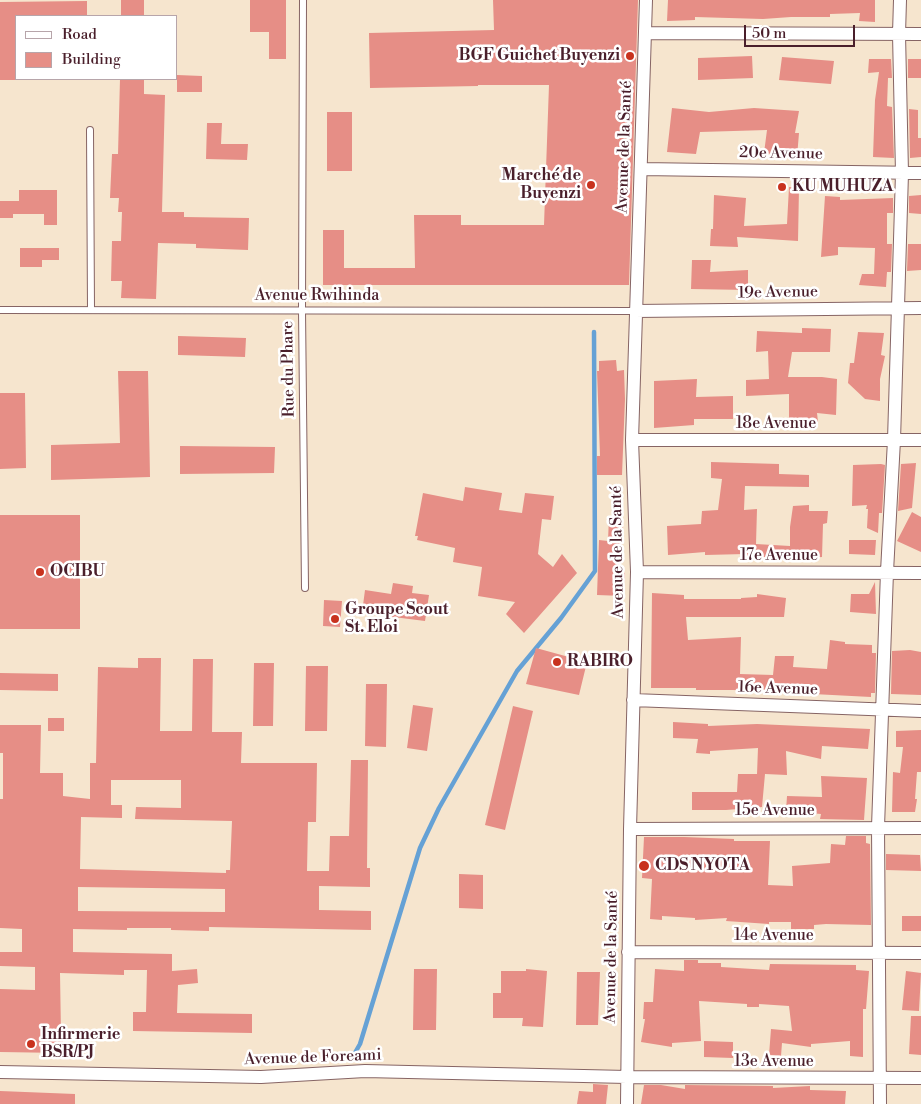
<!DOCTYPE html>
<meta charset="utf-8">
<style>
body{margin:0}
#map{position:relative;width:921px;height:1104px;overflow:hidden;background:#f6e5ce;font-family:"Libre Bodoni",serif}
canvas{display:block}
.legend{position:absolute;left:15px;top:15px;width:162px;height:65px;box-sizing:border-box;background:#fff;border:1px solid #b7a5aa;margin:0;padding:6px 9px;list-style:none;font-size:15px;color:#4a1f2b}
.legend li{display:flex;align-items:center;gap:10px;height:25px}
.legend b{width:25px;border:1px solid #b7a5aa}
.scale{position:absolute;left:744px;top:25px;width:111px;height:22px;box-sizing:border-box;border:2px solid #4a1f2b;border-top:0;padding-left:6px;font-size:15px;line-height:18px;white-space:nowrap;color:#4a1f2b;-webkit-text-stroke:4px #fff;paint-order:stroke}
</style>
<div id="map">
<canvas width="921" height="1104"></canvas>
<ul class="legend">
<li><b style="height:6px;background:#fff"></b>Road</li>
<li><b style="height:14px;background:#e68e86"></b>Building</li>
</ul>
<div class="scale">50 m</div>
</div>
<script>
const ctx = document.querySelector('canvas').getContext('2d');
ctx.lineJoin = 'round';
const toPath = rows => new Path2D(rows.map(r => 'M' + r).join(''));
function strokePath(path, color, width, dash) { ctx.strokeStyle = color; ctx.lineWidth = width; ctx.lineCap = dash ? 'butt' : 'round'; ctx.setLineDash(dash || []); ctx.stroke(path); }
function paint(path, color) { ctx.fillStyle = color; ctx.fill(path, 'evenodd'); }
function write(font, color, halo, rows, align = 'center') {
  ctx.font = font + ' "Libre Bodoni",serif'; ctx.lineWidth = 5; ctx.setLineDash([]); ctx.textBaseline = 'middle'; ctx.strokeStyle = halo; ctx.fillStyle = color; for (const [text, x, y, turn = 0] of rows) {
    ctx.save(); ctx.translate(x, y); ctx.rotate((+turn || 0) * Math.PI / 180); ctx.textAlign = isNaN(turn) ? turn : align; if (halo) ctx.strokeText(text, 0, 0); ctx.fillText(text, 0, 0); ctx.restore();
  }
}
strokePath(toPath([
 [352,1058,360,1044,420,848,439,808,517,671,561,618,595,571,594,332]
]), '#65a1d5', 4.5);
paint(toPath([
 [121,0,144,0,144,16,121,16],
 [250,0,286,0,286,59,269,59,269,32,250,32],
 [493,0,638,0,629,285,323,285,323,230,344,230,344,268,415,268,414,215,461,215,461,225,544,225,549,85,478,85,478,86,370,88,369,33,494,30],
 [668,0,875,0,875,22,859,21,860,13,830,14,830,17,791,17,763,19,695,17,695,20,667,21],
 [87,1,87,16,16,16,16,80,0,80,0,2],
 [752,56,753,78,698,80,698,58],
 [782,57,834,61,831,84,779,80],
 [869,59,891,59,892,78,888,78,887,106,892,107,894,158,873,157,875,100,879,72,868,73],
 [908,59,921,59,921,78,908,78],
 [177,75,202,76,202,92,177,92],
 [120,79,144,79,144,94,165,95,162,212,184,212,184,217,249,218,248,250,196,248,196,244,158,243,156,299,121,298,122,281,111,281,112,241,121,241,122,212,118,212,119,198,110,198,112,154,118,154],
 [672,108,709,112,754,108,799,111,795,133,799,133,797,157,764,153,767,130,700,132,696,154,667,152],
 [909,109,918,110,918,138,921,138,921,157,910,158],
 [327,112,352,112,352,171,327,171],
 [207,123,222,123,221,144,248,144,247,160,206,159],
 [789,187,799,188,798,241,737,237,738,247,710,246,711,229,713,229,714,195,746,198,744,226,787,224],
 [19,190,57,190,57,225,44,225,44,214,13,214,13,218,0,218,0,201,19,201],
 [921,195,921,214,909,213,909,196],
 [825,196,840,197,840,200,893,198,893,213,887,213,887,244,892,244,891,272,887,272,886,287,859,285,862,274,874,274,875,248,838,247,838,255,821,257],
 [908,244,921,244,921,270,907,271],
 [20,248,59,248,59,260,42,260,42,267,20,267],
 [692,260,711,260,710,272,748,270,748,290,691,289],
 [802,328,831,329,830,352,792,352,788,377,822,377,837,379,836,415,817,413,818,422,789,424,789,394,746,396,746,380,769,379,768,351,756,352,757,331,802,333],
 [858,332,884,333,881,355,885,356,880,379,880,401,865,399,848,383,850,363,854,363],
 [178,336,246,338,245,357,178,355],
 [616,360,617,371,624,370,625,399,622,475,597,475,597,456,600,456,597,371,599,371,599,361],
 [118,371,148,371,150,477,51,480,51,445,120,443],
 [697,379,696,397,733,396,733,419,694,419,694,425,654,428,654,381],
 [0,393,25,393,26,468,0,469],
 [180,446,275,447,274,473,180,474],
 [711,462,779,464,779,474,809,475,809,487,745,486,744,510,757,509,756,544,790,546,790,527,793,506,809,505,809,511,828,511,827,523,823,524,822,557,792,559,745,556,745,554,705,555,705,552,668,555,667,526,701,524,702,511,718,510,722,479,711,478],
 [916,463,912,508,898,511,901,464],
 [881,464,885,465,882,513,879,513,878,533,867,528,868,509,866,509,867,505,852,506,853,465],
 [465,487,502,493,499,510,522,513,525,493,554,496,551,520,542,519,538,554,553,567,562,554,577,573,524,633,506,614,515,602,478,596,482,567,453,562,455,548,417,540,418,536,415,536,423,493,463,501],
 [912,512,921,517,921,552,897,541],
 [0,515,80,515,80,629,0,629],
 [609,517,623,518,622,548,620,548,618,573,625,573,623,596,597,595,599,540,608,541],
 [849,540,876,540,875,555,849,554],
 [875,582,876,614,850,612,851,594,869,594],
 [393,583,413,586,412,593,429,595,425,621,362,613,365,590,391,594],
 [652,593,684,595,684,599,741,599,741,598,757,597,757,594,786,598,784,617,686,617,688,640,741,637,740,674,773,675,775,656,794,656,793,667,827,669,830,640,845,642,845,644,872,645,872,653,876,653,875,693,871,693,871,697,813,694,794,696,794,693,733,690,696,690,696,688,651,688],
 [324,600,342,601,340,627,323,626],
 [536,648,587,662,579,695,526,684],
 [910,650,921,652,921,695,891,694,892,651],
 [138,658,161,658,160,731,192,731,193,659,213,659,212,732,242,732,241,763,317,763,316,822,308,822,307,871,329,871,330,836,349,836,351,760,368,760,367,868,370,868,370,887,319,886,319,910,371,911,371,930,209,927,209,931,171,930,171,928,127,928,127,930,73,929,73,952,172,954,172,971,197,969,198,983,178,985,177,1013,252,1014,252,1033,133,1031,133,1012,146,1012,147,970,124,970,124,975,60,973,61,1035,63,1035,63,1053,0,1052,0,989,35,990,35,967,0,966,0,952,22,952,22,929,0,928,0,799,3,799,3,753,0,753,0,725,41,725,40,773,63,773,63,796,90,799,90,763,96,763,98,667,138,668],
 [111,780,181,780,181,808,136,807,135,819,232,821,230,870,226,870,226,873,80,869,81,817,122,818,122,805,111,805],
 [78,887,225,889,225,912,78,911],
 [254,663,274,663,273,726,253,726],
 [306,666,328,666,327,731,305,731],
 [0,673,58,674,58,691,0,690],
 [366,684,387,684,386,747,365,746],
 [413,705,433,708,427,751,407,748],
 [513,706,533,711,505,830,485,825],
 [48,718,64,718,64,731,48,731],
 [673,722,708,724,708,726,757,724,870,729,868,749,822,746,821,759,786,751,787,775,765,774,762,807,726,810,692,810,692,792,737,792,738,774,765,774,757,774,758,748,710,751,710,754,696,753,698,739,673,738],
 [921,730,921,772,917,772,915,799,917,799,915,812,892,812,893,772,900,773,903,747,896,747,896,731],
 [821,776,867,778,864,820,820,819,821,814,786,811,787,796,822,797],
 [846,836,866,836,866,843,870,844,871,925,826,924,814,925,814,929,791,929,791,922,769,922,769,924,726,921,727,918,695,920,695,918,662,916,662,920,650,919,652,879,642,878,644,837,684,837,734,839,734,841,770,841,768,885,793,886,792,866,830,863,831,844,845,845],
 [886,854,920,855,921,871,886,870],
 [459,874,483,875,483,909,459,908],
 [902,916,921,916,921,931,902,931],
 [684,960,698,960,698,963,721,963,721,967,769,970,770,964,856,965,856,970,869,971,866,1009,863,1009,863,1057,850,1056,850,1041,811,1044,811,1047,782,1043,781,1056,769,1055,771,1029,792,1031,789,1006,759,1004,759,1007,747,1007,747,1004,699,1001,701,1041,672,1043,672,1047,641,1042,645,1019,643,1019,644,1002,653,1002,655,969,684,971],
 [414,969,437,969,436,1030,413,1030],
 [526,969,547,971,543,1027,522,1026,523,1018,493,1018,493,993,501,993,501,971,526,971],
 [906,971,921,973,919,1011,902,1010],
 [577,972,600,972,598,1025,576,1025],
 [911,1016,921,1016,921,1055,909,1054],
 [704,1041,733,1042,733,1058,704,1057],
 [593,1084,608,1085,606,1104,577,1104,579,1091,593,1092],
 [644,1085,661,1085,685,1089,685,1085,773,1086,773,1088,810,1086,810,1090,846,1091,845,1104,641,1104],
 [0,1091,75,1094,75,1104,0,1104]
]), '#e68e86');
const lane = toPath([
 [303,0,302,310,305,588],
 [90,130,91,310],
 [0,310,635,311]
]);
const street = toPath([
 [646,33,921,34],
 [641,169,921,173],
 [635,311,921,308],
 [632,440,921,440],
 [637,572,921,573],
 [633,700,921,711],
 [630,829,921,828],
 [628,952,921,953],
 [0,1072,261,1077,365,1071,627,1077,921,1078],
 [627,1104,630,829,637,572,632,440,646,0],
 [880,1104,878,827,887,572,894,440,902,173,899,34,900,0]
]);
strokePath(lane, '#866464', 8);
strokePath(street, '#866464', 14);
strokePath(lane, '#fff', 6);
strokePath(street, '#fff', 12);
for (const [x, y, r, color] of [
 [630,56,5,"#c8321e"],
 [591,185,5,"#c8321e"],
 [782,187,5,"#c8321e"],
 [40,572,5,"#c8321e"],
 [335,619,5,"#c8321e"],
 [557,662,5,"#c8321e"],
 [644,866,6,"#c8321e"],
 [31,1044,5,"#c8321e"]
]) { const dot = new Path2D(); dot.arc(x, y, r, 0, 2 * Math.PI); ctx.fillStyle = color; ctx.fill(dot); strokePath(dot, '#fff', 2); }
write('bold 16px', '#4a1f2b', '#fff', [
 ["BGF Guichet Buyenzi",620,56,"right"],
 ["Marché de",581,176,"right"],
 ["Buyenzi",581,194,"right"],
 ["KU MUHUZA",792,187],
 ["OCIBU",50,572],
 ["Groupe Scout",345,610],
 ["St. Eloi",345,628],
 ["RABIRO",567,662],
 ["CDS NYOTA",655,866],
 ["Infirmerie",41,1035],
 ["BSR/PJ",41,1053]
], 'left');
write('16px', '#4a1f2b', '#fff', [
 ["Avenue de la Santé",625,147,-88],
 ["20e Avenue",781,154,1],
 ["19e Avenue",778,293,-1],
 ["Avenue Rwihinda",317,296],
 ["Rue du Phare",289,369,-91],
 ["18e Avenue",776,424],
 ["Avenue de la Santé",618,552,-91],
 ["17e Avenue",779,556],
 ["16e Avenue",778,689,2],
 ["15e Avenue",775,811],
 ["14e Avenue",774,936],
 ["Avenue de la Santé",612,957,-89],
 ["Avenue de Foreami",313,1058,-2],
 ["13e Avenue",774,1062]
]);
</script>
